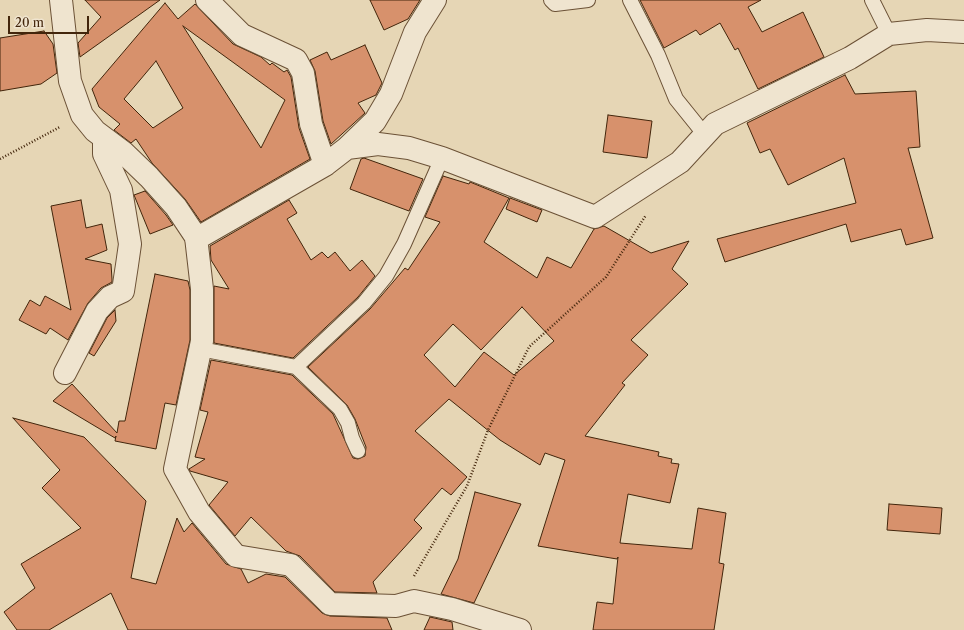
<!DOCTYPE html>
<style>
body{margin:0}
#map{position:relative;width:964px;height:630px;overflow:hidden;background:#e6d6b5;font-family:"Libre Caslon Text",serif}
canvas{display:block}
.scale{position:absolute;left:8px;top:16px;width:81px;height:18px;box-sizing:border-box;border:2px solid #42250b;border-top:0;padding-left:5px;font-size:12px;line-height:14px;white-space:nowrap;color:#42250b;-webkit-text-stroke:3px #efe4cf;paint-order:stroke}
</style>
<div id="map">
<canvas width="964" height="630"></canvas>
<div class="scale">20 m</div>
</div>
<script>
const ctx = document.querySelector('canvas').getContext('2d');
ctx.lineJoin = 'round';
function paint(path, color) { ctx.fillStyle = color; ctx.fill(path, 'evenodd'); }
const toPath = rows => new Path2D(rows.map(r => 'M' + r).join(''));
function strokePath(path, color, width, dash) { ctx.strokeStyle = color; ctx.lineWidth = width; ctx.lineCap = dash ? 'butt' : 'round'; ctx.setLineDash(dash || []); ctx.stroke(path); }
const building = toPath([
 [85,0,160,0,80,57,78,43,101,17,85,0],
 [370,0,420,0,408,19,384,30,370,0],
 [640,0,761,0,748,7,762,32,803,12,824,57,758,89,738,48,735,50,720,23,700,35,696,30,664,48,640,0],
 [165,3,178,19,195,4,233,44,261,57,270,65,272,63,284,72,287,70,291,77,299,128,310,159,201,222,185,199,152,163,136,139,131,143,114,130,120,124,99,107,92,89,165,3],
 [183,26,285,100,261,148,183,26],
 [156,61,183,108,153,128,124,99,156,61],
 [44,31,53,44,57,73,41,84,0,91,0,38,44,31],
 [365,45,382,83,376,95,358,103,365,113,331,144,323,121,315,71,310,60,327,52,331,60,365,45],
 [845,75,855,94,916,91,920,147,908,148,933,238,906,245,901,229,851,242,846,224,725,262,717,239,856,203,844,158,788,185,770,149,760,153,747,123,845,75],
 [608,115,652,121,647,158,603,152,608,115],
 [364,158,423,179,409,211,350,189,361,159,364,158],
 [443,176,469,184,470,182,509,198,484,242,537,278,547,257,571,268,594,229,604,226,651,253,689,241,672,269,688,284,631,340,648,355,622,383,625,385,585,436,659,452,658,456,672,459,671,463,679,464,670,503,628,494,620,543,692,549,698,508,726,513,719,563,724,564,714,630,593,630,597,602,613,604,618,557,617,559,538,546,565,460,545,453,540,465,500,440,449,399,415,431,467,477,451,495,442,488,414,520,422,528,373,582,377,593,335,592,300,556,286,551,251,517,235,536,209,505,228,482,190,471,189,469,205,459,195,457,208,412,200,410,211,360,292,375,333,414,353,458,358,459,365,456,366,447,355,419,347,405,308,367,370,309,405,268,408,270,440,222,425,217,443,176],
 [522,307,554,341,514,375,484,352,455,387,424,355,453,324,481,350,522,307],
 [145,191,166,215,173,225,150,234,134,195,145,191],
 [510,198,542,210,537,222,506,209,510,198],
 [81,200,86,228,102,224,107,250,85,259,111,264,112,279,112,282,101,288,88,303,68,340,50,328,46,334,19,320,30,300,40,306,45,296,71,310,51,206,81,200],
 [289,200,297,213,287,219,311,260,322,252,328,258,335,252,350,271,362,260,375,276,358,297,293,358,214,343,214,286,229,289,211,260,210,246,289,200],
 [155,274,188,281,190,290,190,340,176,405,165,403,156,449,115,441,116,436,115,438,53,401,72,384,117,433,119,421,125,421,155,274],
 [115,310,116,321,94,356,89,353,107,318,115,310],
 [13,418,84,437,146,501,131,578,156,584,177,518,184,532,192,523,226,564,241,569,248,583,266,574,285,577,322,613,330,616,387,618,392,630,128,630,111,593,49,630,17,630,4,612,35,588,21,564,81,528,42,488,60,470,13,418],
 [475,492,521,504,474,603,441,594,458,559,475,492],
 [889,504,942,508,940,534,887,530,889,504],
 [430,617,452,622,453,630,424,630,430,617]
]);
paint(building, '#d7916c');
strokePath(building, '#42250b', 1);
const service = toPath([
 [551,0,555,4,588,0],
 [630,0,658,55,676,99,705,135],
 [872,0,889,34],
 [200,349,296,367,364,303,386,276,404,244,442,158],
 [296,367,340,409,348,423,352,438,358,451]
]);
const minor = toPath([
 [61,0,70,81,82,115,95,131,123,152,149,177,176,207,196,237,202,289,202,341,175,469,199,512,236,556,291,565,330,604,396,606,414,601,452,609,520,630],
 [207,0,242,35,296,60,303,73,311,124,325,165,347,148,378,144,409,148,442,158,595,217,680,162,715,124,850,58,889,34,927,30,964,32],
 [347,148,375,121,391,94,415,32,435,0],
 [196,239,325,165],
 [65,373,97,311,110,297,123,291,127,265,130,244,121,190,104,154,104,138]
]);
strokePath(service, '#6b5136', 16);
strokePath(minor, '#6b5136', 24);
strokePath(toPath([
 [0,159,60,127],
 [414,576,467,486,488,430,529,347,606,277,646,215]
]), '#42250b', 2.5, [1, 2]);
strokePath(service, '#efe4cf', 14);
strokePath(minor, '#efe4cf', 22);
</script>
